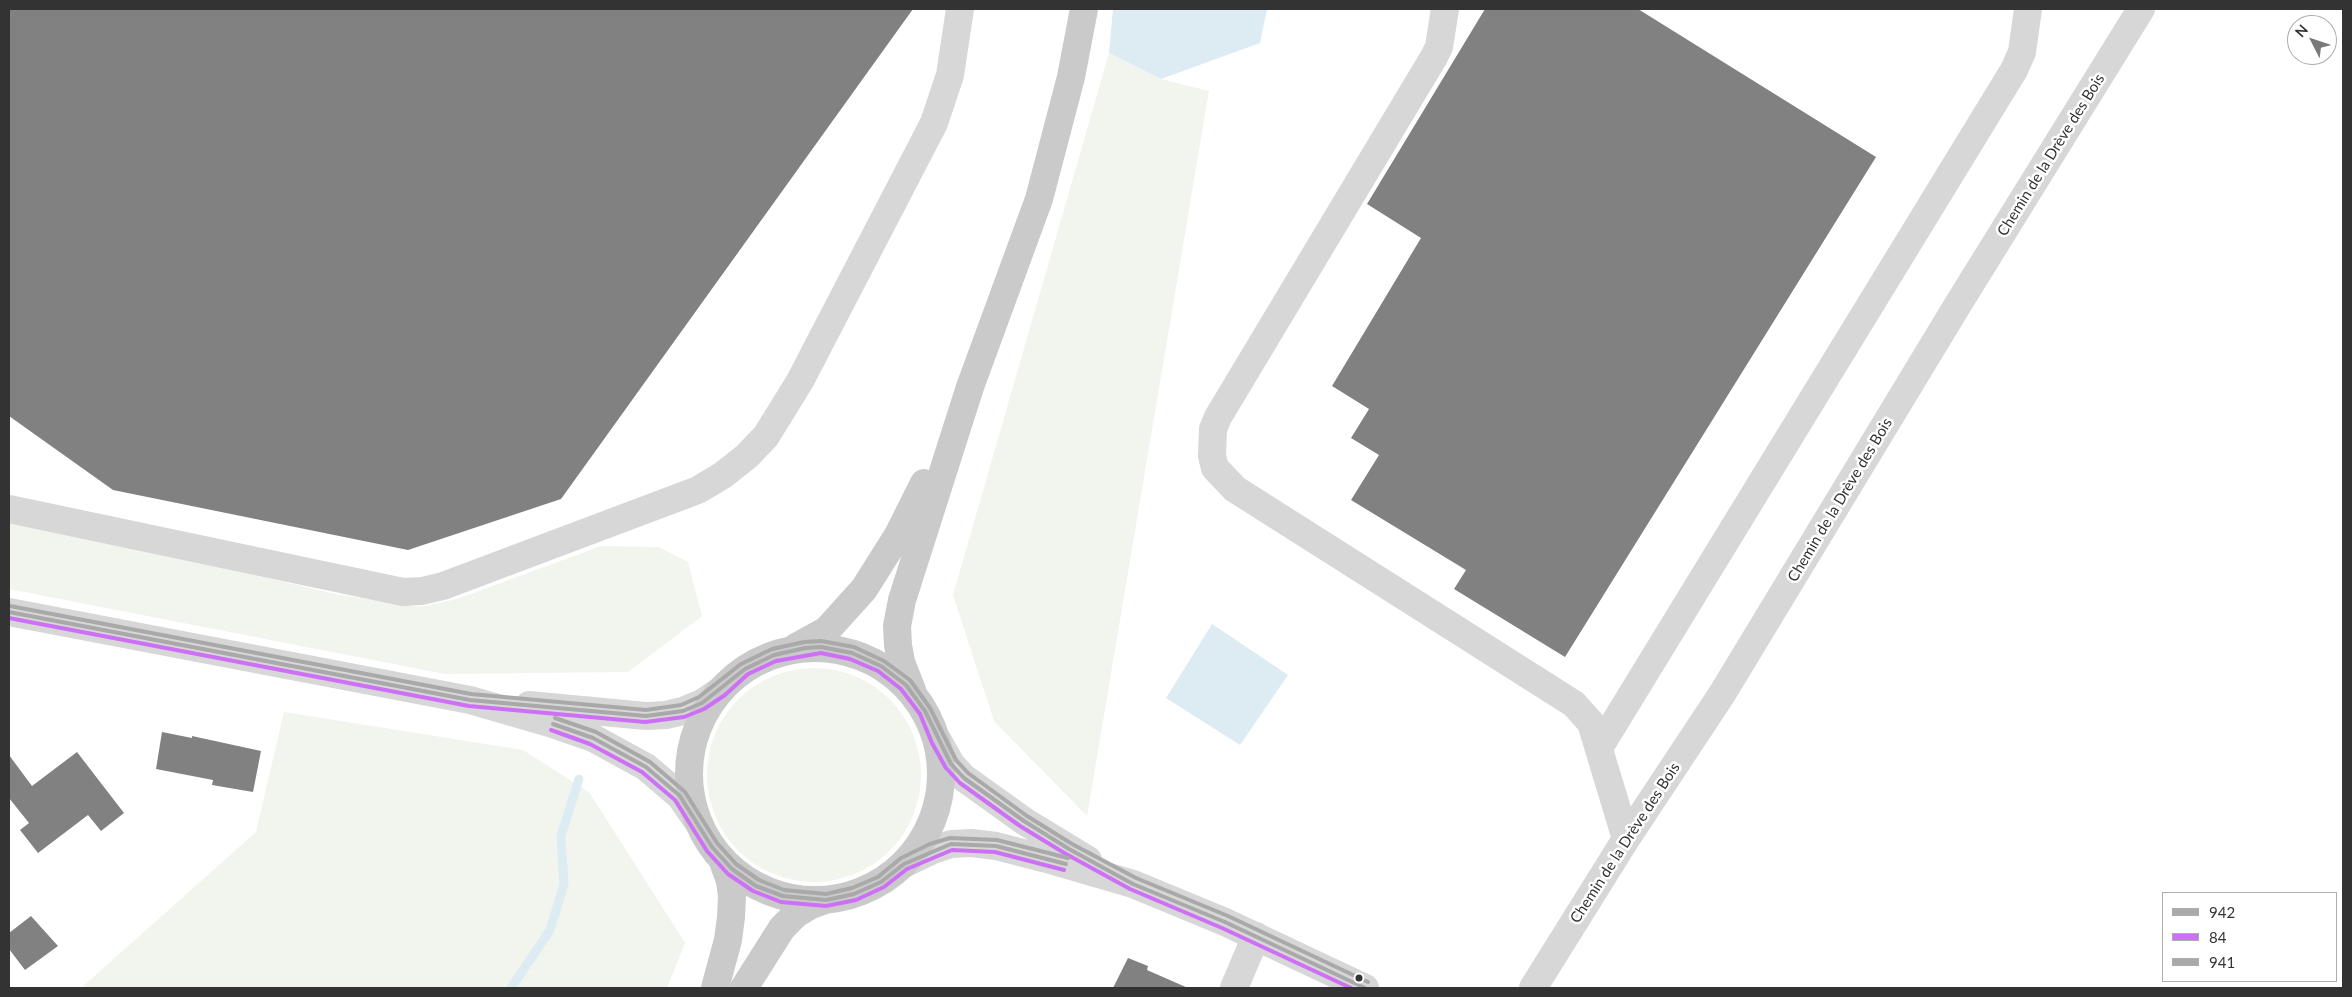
<!DOCTYPE html>
<meta charset="utf-8">
<style>
body{margin:0}
#map{position:relative;width:2352px;height:997px;overflow:hidden;background:#fff;font-family:Lato,sans-serif}
canvas{display:block}
.frame{position:absolute;inset:0;border:10px solid #333;pointer-events:none}
.legend{position:absolute;left:2162px;top:892px;width:175px;height:90px;box-sizing:border-box;background:#fff;border:1px solid #adadad;margin:0;padding:6px 9px;list-style:none;font-size:15px;color:#333}
.legend li{display:flex;align-items:center;gap:10px;height:25px}
.legend b{width:25px;border:1px solid #adadad}
.north{position:absolute;left:2287px;top:15px;width:50px;height:50px;box-sizing:border-box;background:#fff;border:1px solid #adadad;border-radius:50%;rotate:311deg;font-size:14px;font-weight:700;line-height:20px;text-align:center;color:#333}
.north::after{content:'';display:block;margin:auto;width:18px;height:22px;background:#7a7a7a;clip-path:polygon(50% 0,100% 100%,50% 72%,0 100%)}
</style>
<div id="map">
<canvas width="2352" height="997"></canvas>
<div class="frame"></div>
<ul class="legend">
<li><b style="height:6px;background:#a9a9a9"></b>942</li>
<li><b style="height:6px;background:#ce70f6"></b>84</li>
<li><b style="height:6px;background:#a9a9a9"></b>941</li>
</ul>
<div class="north">N</div>
</div>
<script>
const ctx = document.querySelector('canvas').getContext('2d');
ctx.lineJoin = 'round';
function paint(path, color) { ctx.fillStyle = color; ctx.fill(path, 'evenodd'); }
const toPath = rows => new Path2D(rows.map(r => 'M' + r).join(''));
function strokePath(path, color, width, dash) { ctx.strokeStyle = color; ctx.lineWidth = width; ctx.lineCap = dash ? 'butt' : 'round'; ctx.setLineDash(dash || []); ctx.stroke(path); }
function write(font, color, halo, rows, align = 'center') {
  ctx.font = font + ' Lato,sans-serif'; ctx.lineWidth = 5; ctx.setLineDash([]); ctx.textBaseline = 'middle'; ctx.strokeStyle = halo; ctx.fillStyle = color; for (const [text, x, y, turn = 0] of rows) {
    ctx.save(); ctx.translate(x, y); ctx.rotate((+turn || 0) * Math.PI / 180); ctx.textAlign = isNaN(turn) ? turn : align; if (halo) ctx.strokeText(text, 0, 0); ctx.fillText(text, 0, 0); ctx.restore();
  }
}
paint(toPath([
 [1109,53,1161,79,1209,91,1087,816,994,721,953,595],
 [9,517,335,594,420,607,457,599,601,546,659,547,688,562,702,616,628,672,445,674,9,589],
 '707 775a107 107 0 1 1 214 0a107 107 0 1 1-214 0Z',
 [284,712,523,750,589,792,685,943,667,988,81,988,256,832]
]), '#f1f5ed');
paint(toPath([
 [1113,9,1267,9,1260,43,1161,79,1109,53],
 [1212,624,1288,675,1240,745,1166,698]
]), '#ddebf3');
strokePath(toPath([
 [511,988,550,930,564,884,561,836,579,779]
]), '#ddebf3', 9);
paint(toPath([
 [9,9,913,9,561,499,408,550,113,490,9,416],
 [1485,9,1638,9,1876,157,1565,657,1454,589,1466,570,1351,500,1379,455,1351,438,1369,409,1332,386,1421,238,1367,204],
 [162,732,192,738,192,736,261,751,253,792,212,785,213,780,156,769],
 [77,752,124,813,101,831,88,815,38,853,20,830,29,823,9,798,9,755,32,786],
 [31,916,58,946,25,970,9,949,9,933],
 [1128,958,1148,966,1147,970,1188,988,1113,988]
]), '#818181');
strokePath(toPath([
 [1445,9,1439,47,1434,57,1218,417,1213,429,1212,456,1215,468,1235,489,1574,704,1591,723,1626,839],
 [9,509,403,592,422,591,443,586,698,490,723,475,747,456,766,436,800,381,934,123,950,75,960,9],
 [9,612,470,700,553,724,593,738,646,767,680,796,698,822],
 [529,705,646,716,666,715,683,711,702,703,721,690],
 [938,741,951,764,964,778,1024,821,1088,860],
 [1599,748,2014,70,2022,52,2028,9],
 [904,864,933,850,951,844,971,843,996,846,1054,861,1133,884,1225,922,1365,988],
 [1234,988,1256,936],
 [1533,988,1626,839,1722,694,1957,306,2141,9]
]), '#d7d7d7', 28);
strokePath(toPath([
 [796,647,827,630,864,589,898,535,924,483],
 '689 774a126 126 0 1 1 252 0a126 126 0 1 1-252 0Z',
 [912,690,901,662,898,645,897,626,902,600,970,387,1039,199,1071,77,1084,9],
 [715,988,728,940,731,917,732,896,730,881,722,859],
 [744,988,782,928,796,914,811,905,825,900]
]), '#cacaca', 28);
strokePath(toPath([
 [9,612,470,700,646,716,683,711,702,703,745,669,774,655,805,648,821,647,852,653,881,666,906,685,925,711,951,764,964,778,1024,821,1069,849,1133,884,1225,922,1365,988],
 [553,724,593,738,646,767,680,796,712,847,732,869,756,886,783,896,826,900,854,894,881,882,904,864,951,844,996,846,1066,864]
]), '#a9a9a9', 4);
strokePath(toPath([
 [9,618,469,706,645,722,684,717,704,709,725,695,748,674,776,661,821,653,850,659,878,671,901,689,920,714,932,743,946,768,960,783,1020,826,1066,854,1130,889,1222,928,1351,988],
 [551,730,590,744,642,772,675,800,707,851,728,874,753,891,781,902,826,906,856,900,884,887,907,869,952,850,995,852,1064,870]
]), '#ce70f6', 4);
strokePath(toPath([
 [10,606,471,694,646,710,681,705,699,697,741,664,772,649,804,642,821,641,854,647,884,661,910,680,930,708,956,760,968,773,1027,816,1072,844,1136,878,1228,916,1368,982],
 [555,718,596,732,650,762,685,792,717,843,736,864,759,880,784,890,826,894,852,888,878,877,901,858,930,844,950,838,997,840,1068,858]
]), '#a9a9a9', 4);
for (const [x, y, r, color] of [
 [1359,978,4.5,"#333"]
]) { const dot = new Path2D(); dot.arc(x, y, r, 0, 2 * Math.PI); ctx.fillStyle = color; ctx.fill(dot); strokePath(dot, '#fff', 2); }
write('15px', '#333', '#fff', [
 ["Chemin de la Drève des Bois",2051,155,-58],
 ["Chemin de la Drève des Bois",1840,500,-59],
 ["Chemin de la Drève des Bois",1625,843,-57]
]);
</script>
